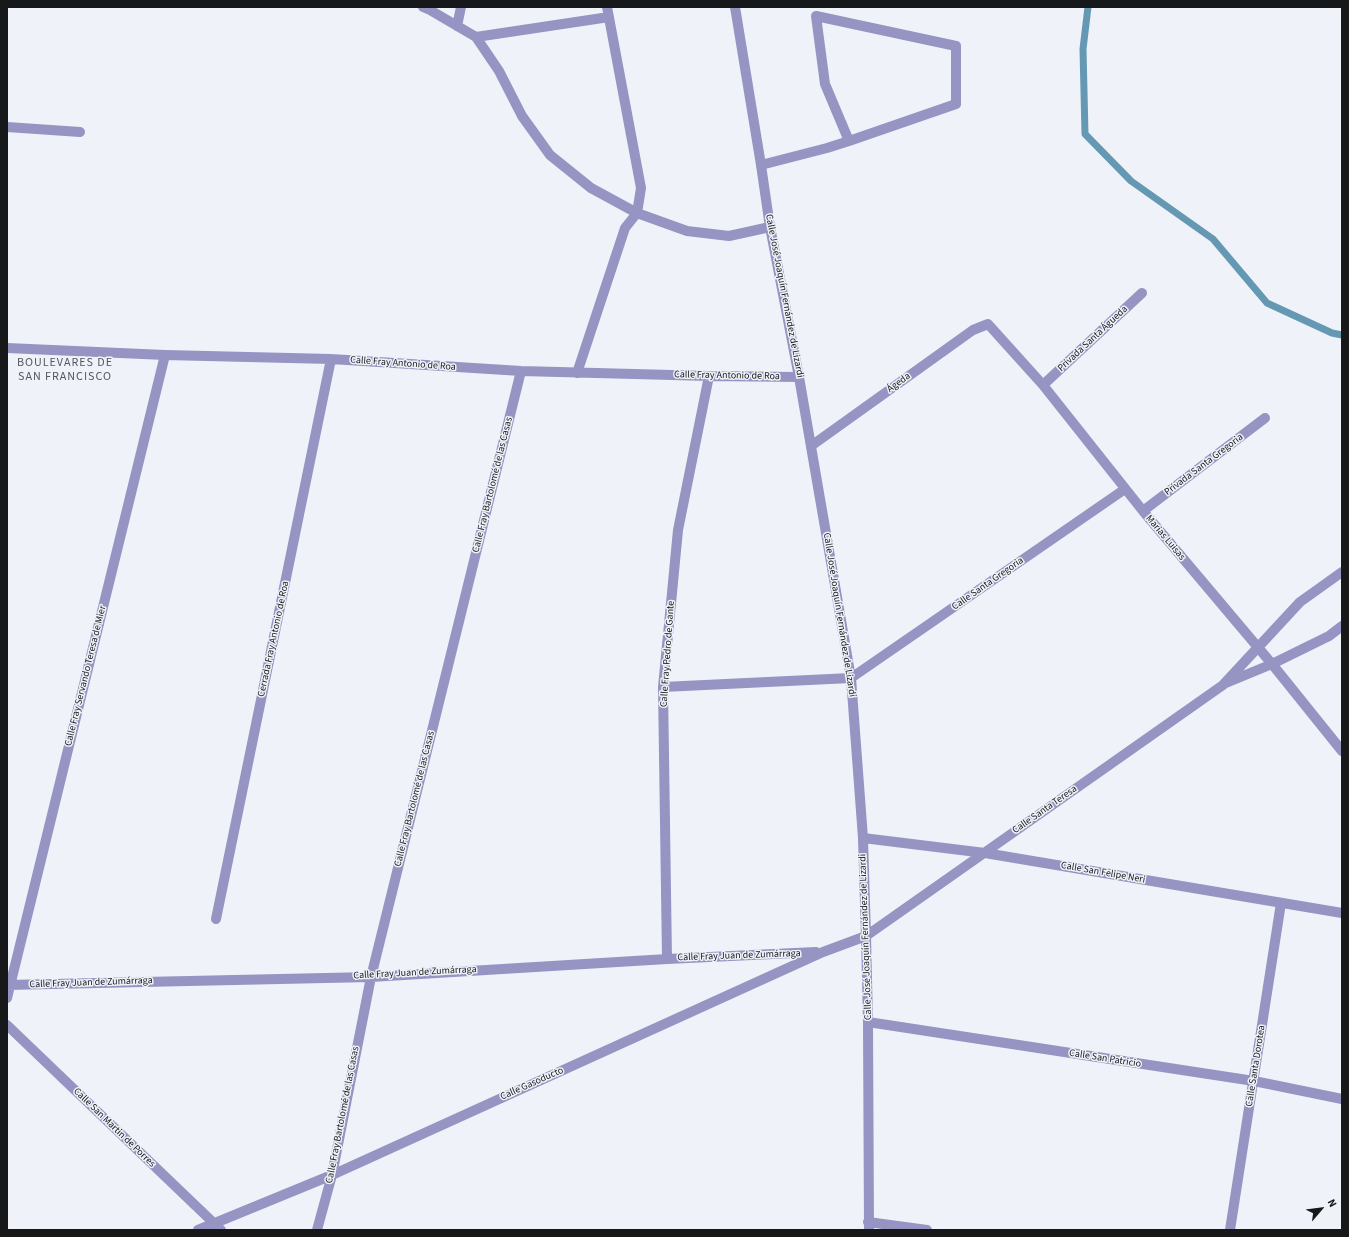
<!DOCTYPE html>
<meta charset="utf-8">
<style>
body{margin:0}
#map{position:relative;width:1349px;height:1237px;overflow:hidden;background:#f0f2f9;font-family:"Source Sans 3",sans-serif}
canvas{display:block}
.frame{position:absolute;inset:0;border:8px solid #17181a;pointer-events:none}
.north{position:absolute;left:1301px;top:1189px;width:40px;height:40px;-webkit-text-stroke:3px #f0f2f9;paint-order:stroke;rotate:62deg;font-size:11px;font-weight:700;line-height:16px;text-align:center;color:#17181a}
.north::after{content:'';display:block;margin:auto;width:14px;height:18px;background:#17181a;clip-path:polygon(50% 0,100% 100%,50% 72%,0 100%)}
</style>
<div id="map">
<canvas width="1349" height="1237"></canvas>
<div class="frame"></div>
<div class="north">N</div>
</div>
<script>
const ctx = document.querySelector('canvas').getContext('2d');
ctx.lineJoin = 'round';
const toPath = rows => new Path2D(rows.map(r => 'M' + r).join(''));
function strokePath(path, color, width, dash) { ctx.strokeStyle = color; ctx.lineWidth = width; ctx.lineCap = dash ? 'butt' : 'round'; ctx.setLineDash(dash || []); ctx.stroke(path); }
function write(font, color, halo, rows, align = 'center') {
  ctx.font = font + ' "Source Sans 3",sans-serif'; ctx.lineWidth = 3; ctx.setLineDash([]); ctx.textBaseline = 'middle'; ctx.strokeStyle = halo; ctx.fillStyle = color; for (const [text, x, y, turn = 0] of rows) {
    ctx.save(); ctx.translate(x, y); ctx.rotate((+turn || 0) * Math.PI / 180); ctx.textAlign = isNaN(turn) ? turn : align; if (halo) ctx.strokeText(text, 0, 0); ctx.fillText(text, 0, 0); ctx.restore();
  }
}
strokePath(toPath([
 [1088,7,1083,49,1085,134,1131,181,1213,239,1267,303,1332,333,1342,335]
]), '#6599b3', 7);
strokePath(toPath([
 [423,7,430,10,476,37,499,71,522,116,550,155,591,188,637,213,687,231,729,236,770,227],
 [457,26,461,7],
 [476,37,609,17],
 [7,127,80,132],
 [761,165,827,148,849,141,956,104,956,46,816,16,825,84,849,141],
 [7,348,165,355,331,359,521,371,709,376,799,377],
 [577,373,625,228,637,213,641,188,607,7],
 [1043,385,1142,293],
 [811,446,973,330,988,324,1043,385,1143,511,1272,664,1342,751],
 [1143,511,1265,418],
 [1226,683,1272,664,1329,636,1342,626],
 [663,687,851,678,1125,489],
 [863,838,985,853,1342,913],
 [216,919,331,359],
 [667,959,663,687,678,530,709,376],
 [7,985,371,977,667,959,816,952],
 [7,998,165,355],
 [868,1022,1254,1081,1342,1099],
 [7,1025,221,1230],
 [868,1222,927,1230],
 [198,1230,332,1175,823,952,866,936,1223,685,1300,602,1342,572],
 [317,1230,332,1175,371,977,521,371],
 [1230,1230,1281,903]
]), '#9694c2', 10);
strokePath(toPath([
 [735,7,761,165,770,227,799,377,851,678,863,838,866,936,868,1022,869,1230]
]), '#9694c2', 10);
write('10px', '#17181a', '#f0f2f9', [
 ["Calle José Joaquín Fernández de Lizardi",784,296,79],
 ["Privada Santa Águeda",1093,339,-43],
 ["Calle Fray Antonio de Roa",403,364,4],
 ["Calle Fray Antonio de Roa",727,376,1],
 ["Ágeda",899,383,-36],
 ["Privada Santa Gregoria",1204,465,-37],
 ["Calle Fray Bartolomé de las Casas",493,485,-76],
 ["Marias Luisas",1165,538,50],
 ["Calle Santa Gregoria",988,584,-35],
 ["Calle José Joaquín Fernández de Lizardi",839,615,81],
 ["Cerrada Fray Antonio de Roa",274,639,-78],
 ["Calle Fray Pedro de Gante",668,654,-86],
 ["Calle Fray Servando Teresa de Mier",86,676,-76],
 ["Calle Fray Bartolomé de las Casas",415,799,-76],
 ["Calle Santa Teresa",1045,810,-35],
 ["Calle San Felipe Neri",1103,873,10],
 ["Calle José Joaquín Fernández de Lizardi",866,937,-92],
 ["Calle Fray Juan de Zumárraga",739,956,-2],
 ["Calle Fray Juan de Zumárraga",415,973,-3],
 ["Calle Fray Juan de Zumárraga",91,983,-2],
 ["Calle San Patricio",1105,1059,9],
 ["Calle Santa Dorotea",1256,1066,-81],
 ["Calle Gasoducto",532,1084,-24],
 ["Calle Fray Bartolomé de las Casas",343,1115,-79],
 ["Calle San Martin de Porres",114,1128,44]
]);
ctx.letterSpacing = '1px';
write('12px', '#55585d', '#f0f2f9', [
 ["BOULEVARES DE",65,363],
 ["SAN FRANCISCO",65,377]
]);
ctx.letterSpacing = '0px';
</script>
